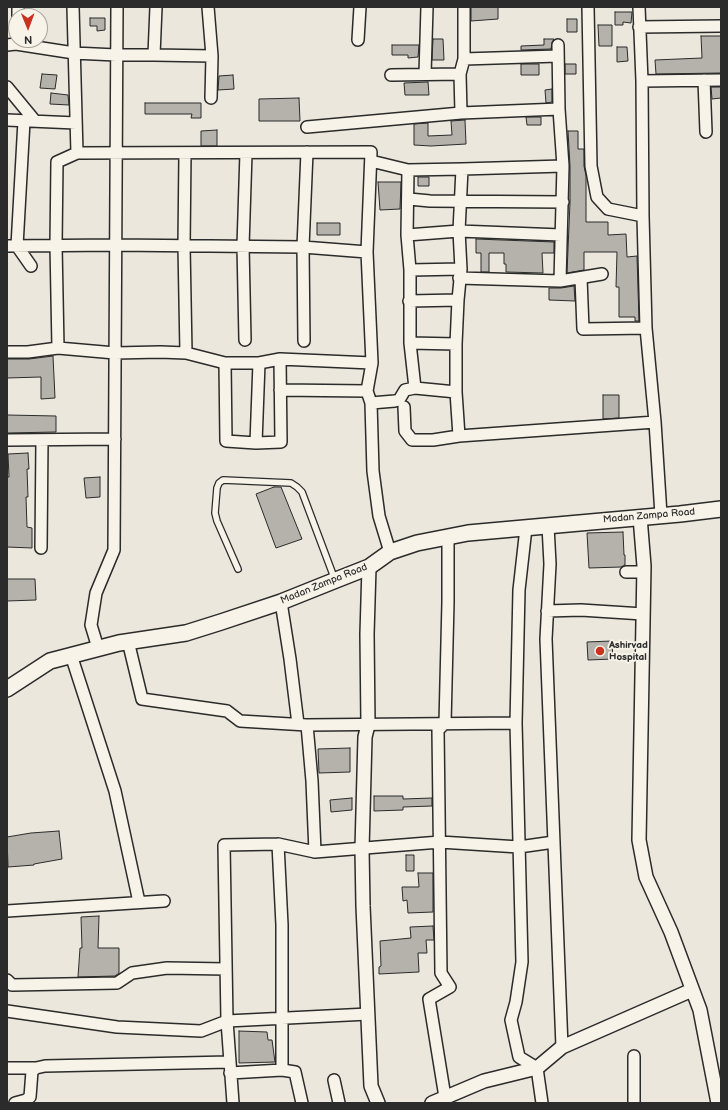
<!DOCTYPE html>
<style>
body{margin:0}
#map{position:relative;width:728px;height:1110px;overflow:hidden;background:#ebe7dd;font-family:"Balsamiq Sans",sans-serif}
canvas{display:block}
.frame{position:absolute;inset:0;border:8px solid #2b2b2b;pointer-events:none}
.north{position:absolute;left:8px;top:8px;width:40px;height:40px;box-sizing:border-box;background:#f7f3e8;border:1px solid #a5a39c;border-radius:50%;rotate:179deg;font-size:11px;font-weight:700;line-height:16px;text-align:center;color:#2b2b2b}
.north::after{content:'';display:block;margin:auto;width:14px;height:18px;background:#c8321e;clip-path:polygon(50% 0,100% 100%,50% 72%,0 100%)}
</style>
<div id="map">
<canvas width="728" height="1110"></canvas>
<div class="frame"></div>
<div class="north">N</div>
</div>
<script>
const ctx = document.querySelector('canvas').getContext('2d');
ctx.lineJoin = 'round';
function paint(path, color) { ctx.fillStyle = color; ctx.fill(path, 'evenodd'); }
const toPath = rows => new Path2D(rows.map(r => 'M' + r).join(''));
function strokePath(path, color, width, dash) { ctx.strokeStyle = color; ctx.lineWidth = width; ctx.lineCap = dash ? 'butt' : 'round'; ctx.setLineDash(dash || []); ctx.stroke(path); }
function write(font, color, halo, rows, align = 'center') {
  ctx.font = font + ' "Balsamiq Sans",sans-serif'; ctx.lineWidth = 3.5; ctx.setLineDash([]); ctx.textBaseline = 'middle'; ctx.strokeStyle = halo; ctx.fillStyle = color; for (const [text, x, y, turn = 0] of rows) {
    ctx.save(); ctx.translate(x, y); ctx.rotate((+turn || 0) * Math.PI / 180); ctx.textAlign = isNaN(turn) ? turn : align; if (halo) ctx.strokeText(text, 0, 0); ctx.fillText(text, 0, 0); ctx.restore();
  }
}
const building = toPath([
 [471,7,498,7,498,19,471,21,471,7],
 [615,12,632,12,631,23,623,22,623,25,615,25,615,12],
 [90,18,105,18,105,30,97,31,97,26,90,26,90,18],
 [567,19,577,19,577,32,567,32,567,19],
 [598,25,612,25,612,46,599,46,598,25],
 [701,36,721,36,721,73,656,74,655,60,702,58,701,36],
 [433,39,443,39,444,60,432,60,433,39],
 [544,39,554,39,552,42,551,49,521,50,521,46,544,45,544,39],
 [392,45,419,45,418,57,408,58,408,55,392,55,392,45],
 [617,47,627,47,628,61,617,62,617,47],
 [521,64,539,64,539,75,521,75,521,64],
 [565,64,576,64,576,74,565,74,565,64],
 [42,74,57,75,55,89,40,88,42,74],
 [233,75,234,89,218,90,219,76,233,75],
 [428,82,429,95,405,95,404,83,428,82],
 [711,87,721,87,721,98,712,99,711,87],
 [552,89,552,102,546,103,545,90,552,89],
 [51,93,68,95,69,105,50,104,51,93],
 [299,98,300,121,259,121,259,99,299,98],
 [145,103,201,103,201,118,191,118,192,114,145,114,145,103],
 [526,117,541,117,541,125,527,125,526,117],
 [465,120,466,144,431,146,414,145,414,124,428,123,428,136,452,135,451,121,465,120],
 [217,130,217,146,201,146,201,131,217,130],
 [568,131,578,131,578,149,584,149,584,166,586,176,586,222,608,222,608,235,626,234,627,257,637,256,639,321,635,321,635,317,619,317,619,287,616,287,617,252,584,252,584,270,567,273,570,202,570,166,568,131],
 [418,177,429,177,429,186,418,186,418,177],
 [378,182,401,182,400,209,380,210,378,182],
 [317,223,340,223,340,235,317,235,317,223],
 [476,239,554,242,554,253,542,253,543,273,506,272,506,264,504,264,504,253,489,253,489,272,481,272,481,253,476,253,476,239],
 [574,286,575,301,549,300,549,288,561,288,574,286],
 [53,356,55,398,41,399,41,377,7,378,7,359,29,359,53,356],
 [603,395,619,395,619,418,603,419,603,395],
 [7,415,56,416,56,432,7,433,7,415],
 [28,453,29,469,27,469,28,497,26,497,27,527,32,528,32,548,7,547,7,477,9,477,8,454,28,453],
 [100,477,100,497,86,498,84,478,100,477],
 [274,487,281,487,302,539,276,548,256,494,274,487],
 [623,532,624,555,625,555,625,565,621,567,589,568,587,533,623,532],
 [7,579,35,579,36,600,7,601,7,579],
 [612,641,613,659,588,660,587,642,612,641],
 [350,748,350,772,319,773,318,749,350,748],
 [374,796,403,796,403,799,432,798,432,806,403,807,403,810,374,811,374,796],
 [352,798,352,810,331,812,330,800,352,798],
 [59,831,62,859,34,864,34,865,8,867,7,837,31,833,59,831],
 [406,855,414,855,414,871,406,871,406,855],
 [418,873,433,873,433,912,408,913,407,900,403,901,402,887,419,887,418,873],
 [99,916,98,948,119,948,119,973,115,976,78,977,80,948,82,948,81,917,99,916],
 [433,926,434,940,426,940,427,953,418,953,419,972,379,974,379,967,381,966,380,941,411,938,410,927,433,926],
 [239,1031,267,1032,268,1040,272,1040,275,1062,239,1063,239,1031]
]);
paint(building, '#b5b2ab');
strokePath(building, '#2b2b2b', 1);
const service = toPath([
 [238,569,217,521,215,513,217,488,219,483,223,480,291,483,297,487,302,492,335,580]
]);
const minor = toPath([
 [73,7,77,153,371,152,367,252,372,363,367,391,371,403,373,471,379,516,390,552],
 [588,7,591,166,597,197,608,209,643,216],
 [639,7,642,81,643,216,646,328,655,422,661,515],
 [18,16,18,7],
 [639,27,721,26],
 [358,40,360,7],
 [7,45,16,44,74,53,116,55,154,55,212,56,208,7],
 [558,45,559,109,563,166,560,281],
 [154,55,156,7],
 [464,59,558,56],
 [425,74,427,7],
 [391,75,460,74],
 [704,80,706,132],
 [642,81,721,80],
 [7,87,35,121],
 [211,98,212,56],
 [461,113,460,74,464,59,464,7],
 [7,120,76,123],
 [24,121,17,246,31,266],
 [307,127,461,113,559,109],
 [185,153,184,246,186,353],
 [371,161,408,170],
 [409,199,430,201,563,202],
 [407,235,459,231,561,235],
 [7,246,116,245,303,247,367,252],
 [410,270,461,269],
 [459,278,560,281,602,274],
 [581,278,583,329,646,328],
 [409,301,458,300],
 [245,340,243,246,246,153],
 [304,341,303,247,307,152],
 [410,343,456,344],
 [58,348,56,245,57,162,77,153],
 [7,352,28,352,58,348,115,353,160,352,186,353,225,363,259,363,280,359,372,363],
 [225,363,226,441,256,443,281,442,280,359],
 [415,388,410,343,410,270,407,235,408,170,462,169,563,166],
 [280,390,367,391],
 [371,403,395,401,399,400,405,390,415,388,456,392],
 [404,407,405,431,412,440,433,440,459,436,655,422],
 [459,436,456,392,456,344,458,300,461,269,459,231,462,169],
 [7,440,115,439],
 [256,443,259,363],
 [548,526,550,564,546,639,562,1047],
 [526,528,519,590,516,723,522,962,516,1002,511,1020,519,1057,537,1068,542,1103],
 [41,548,42,440],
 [626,572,644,572],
 [281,602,290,659,298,724],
 [547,611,581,610,643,614],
 [128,641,142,699,227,711,240,721,307,725,516,723],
 [98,648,91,625,96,593,114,550,117,7],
 [71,655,115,791,139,902],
 [307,725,312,781,315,852],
 [7,911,164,901],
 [7,980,12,985,117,983,132,973,167,968,226,969],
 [7,1011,117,1027,201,1031,227,1021,368,1014],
 [634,1056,634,1103],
 [7,1068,36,1068],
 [282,1070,295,1072,302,1103],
 [230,1073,282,1070,282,925,278,844],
 [334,1080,339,1103],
 [445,1097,429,999,450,987,441,973,438,730,445,723,448,602,448,537],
 [15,1103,26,1100,30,1097,32,1071,36,1068,45,1066,229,1062],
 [233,1103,227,1021,224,845,278,844,315,852,440,842,519,847,554,842]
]);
const tertiary = toPath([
 [640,517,644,566,639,840,646,877,671,932,700,1010,718,1103],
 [369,567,367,634,368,725,365,737,362,849,363,906,371,1086,378,1103],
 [432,1103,484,1081,537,1068,562,1047,692,990]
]);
const secondary = toPath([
 [7,689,50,661,119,643,186,633,221,622,281,602,336,580,369,567,390,552,417,543,468,533,680,514,721,509]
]);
strokePath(service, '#2b2b2b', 8);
strokePath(minor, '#2b2b2b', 14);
strokePath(tertiary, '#2b2b2b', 16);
strokePath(secondary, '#2b2b2b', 18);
strokePath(service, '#f7f3e8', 5.5);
strokePath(minor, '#f7f3e8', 11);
strokePath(tertiary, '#f7f3e8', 13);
strokePath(secondary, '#f7f3e8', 15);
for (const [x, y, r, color] of [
 [600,651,5,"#c8321e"]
]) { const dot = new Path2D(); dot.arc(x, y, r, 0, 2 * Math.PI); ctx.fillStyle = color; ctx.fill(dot); strokePath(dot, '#f7f3e8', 1.5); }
write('10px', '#2b2b2b', '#f7f3e8', [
 ["Madan Zampa Road",649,516,-5],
 ["Madan Zampa Road",324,584,-22]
]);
write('bold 10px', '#2b2b2b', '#f7f3e8', [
 ["Ashirvad",609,645],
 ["Hospital",609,657]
], 'left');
</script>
